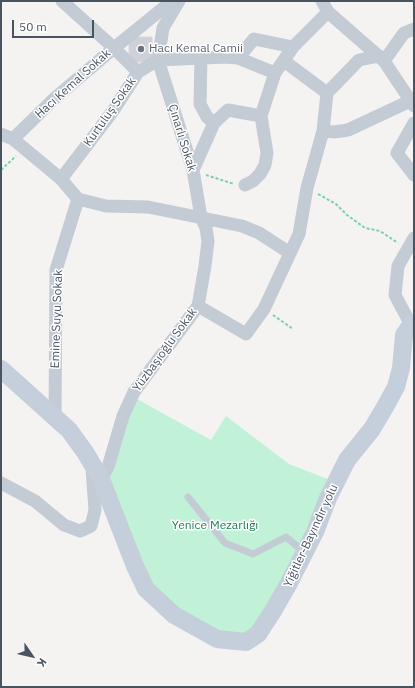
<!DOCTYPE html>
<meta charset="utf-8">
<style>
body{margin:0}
#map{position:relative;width:415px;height:688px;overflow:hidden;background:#f5f3f2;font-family:"IBM Plex Sans",sans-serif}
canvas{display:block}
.frame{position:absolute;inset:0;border:2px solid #495461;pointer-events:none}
.north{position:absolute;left:12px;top:636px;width:40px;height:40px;-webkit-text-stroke:3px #fff;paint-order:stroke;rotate:124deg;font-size:11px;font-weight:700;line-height:16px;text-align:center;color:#495461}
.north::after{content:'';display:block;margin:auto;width:14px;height:18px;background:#495461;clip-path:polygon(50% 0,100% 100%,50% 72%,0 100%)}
.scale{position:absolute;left:12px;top:20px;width:82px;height:18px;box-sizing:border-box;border:2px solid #495461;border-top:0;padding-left:5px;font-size:12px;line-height:14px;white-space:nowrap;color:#495461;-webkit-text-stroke:3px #fff;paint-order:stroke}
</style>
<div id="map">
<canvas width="415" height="688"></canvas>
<div class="frame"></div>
<div class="north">K</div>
<div class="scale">50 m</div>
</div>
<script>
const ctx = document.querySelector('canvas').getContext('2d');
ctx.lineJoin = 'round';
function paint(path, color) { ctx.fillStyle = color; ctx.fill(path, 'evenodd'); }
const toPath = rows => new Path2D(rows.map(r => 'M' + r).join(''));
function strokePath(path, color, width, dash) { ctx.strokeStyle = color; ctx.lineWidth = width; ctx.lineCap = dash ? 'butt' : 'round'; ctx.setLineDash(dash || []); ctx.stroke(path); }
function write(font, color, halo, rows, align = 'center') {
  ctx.font = font + ' "IBM Plex Sans",sans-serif'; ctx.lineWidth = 3; ctx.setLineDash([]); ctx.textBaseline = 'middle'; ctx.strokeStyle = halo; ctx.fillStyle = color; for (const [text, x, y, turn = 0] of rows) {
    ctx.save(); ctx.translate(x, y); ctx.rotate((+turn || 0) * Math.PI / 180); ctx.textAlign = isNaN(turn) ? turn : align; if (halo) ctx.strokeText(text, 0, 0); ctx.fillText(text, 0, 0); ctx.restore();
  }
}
paint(toPath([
 [130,395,211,440,226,416,289,464,328,479,288,573,247,637,230,636,197,624,150,590,130,546,109,474]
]), '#c1f2d8');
const building = toPath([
 [129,37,152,37,153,62,129,62,129,37]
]);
paint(building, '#ced1d8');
strokePath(building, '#d6d8de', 1);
strokePath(toPath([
 [1,170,16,156],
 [206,175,234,184],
 [318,194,336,204,347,215,365,228,380,231,398,243],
 [273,315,293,329]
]), '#77d2ac', 2, [3, 2]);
strokePath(toPath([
 [188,497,225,543,253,554,286,537,304,552]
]), '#c3cbd4', 7);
strokePath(toPath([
 [322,1,328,12,384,61,414,106],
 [201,58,200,104,207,117,214,123,228,110,261,116],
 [238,58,275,73],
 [284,61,327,93],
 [384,61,404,33,414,29],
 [138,72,158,60,226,57,238,58,254,39,293,47],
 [327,93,359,60,379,56],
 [414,123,397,153,414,175],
 [323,131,334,132,348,130,410,101],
 [1,134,13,139,61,179,78,199,106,206,148,207,242,226,259,233,290,253],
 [13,139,55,98,114,48,172,1],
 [193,170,214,123],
 [61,179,113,111,138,72,114,48,62,1],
 [245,185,253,181,260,174,265,165,267,153,261,116,275,73,293,47,328,12],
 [198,306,246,334,264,309,299,234,307,188,323,131,327,93],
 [411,325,395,295,398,266,414,238],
 [55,418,56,270,78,199],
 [101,479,108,467,123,416,134,392,198,306,205,266,208,241,206,228,201,217,193,170,158,60,163,28,179,1],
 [1,483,35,501,64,525,80,531,91,526,95,510,92,468]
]), '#c3cbd4', 13);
strokePath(toPath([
 [1,369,69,430,85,452,101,479,135,566,146,589,174,615,217,639,246,642,258,634,273,611,289,583,315,532,328,498,347,460,372,429,385,407,396,387,401,368,404,335,411,325,414,324]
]), '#c5cedb', 18);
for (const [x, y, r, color] of [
 [141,49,4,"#6b7280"]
]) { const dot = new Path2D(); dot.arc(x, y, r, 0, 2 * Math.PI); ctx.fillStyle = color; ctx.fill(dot); strokePath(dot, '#fff', 1.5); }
write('12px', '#5b616d', '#fff', [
 ["Hacı Kemal Camii",149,49]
], 'left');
write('12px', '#495461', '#fff', [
 ["Hacı Kemal Sokak",73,84,-42],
 ["Kurtuluş Sokak",110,112,-55],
 ["Çınarlı Sokak",182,138,73],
 ["Emine Suyu Sokak",57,319,-88],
 ["Yüzbaşıoğlu Sokak",165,350,-54],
 ["Yiğitler-Bayındır yolu",311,536,-65]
]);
write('12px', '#148254', '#fff', [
 ["Yenice Mezarlığı",215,526]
]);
</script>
